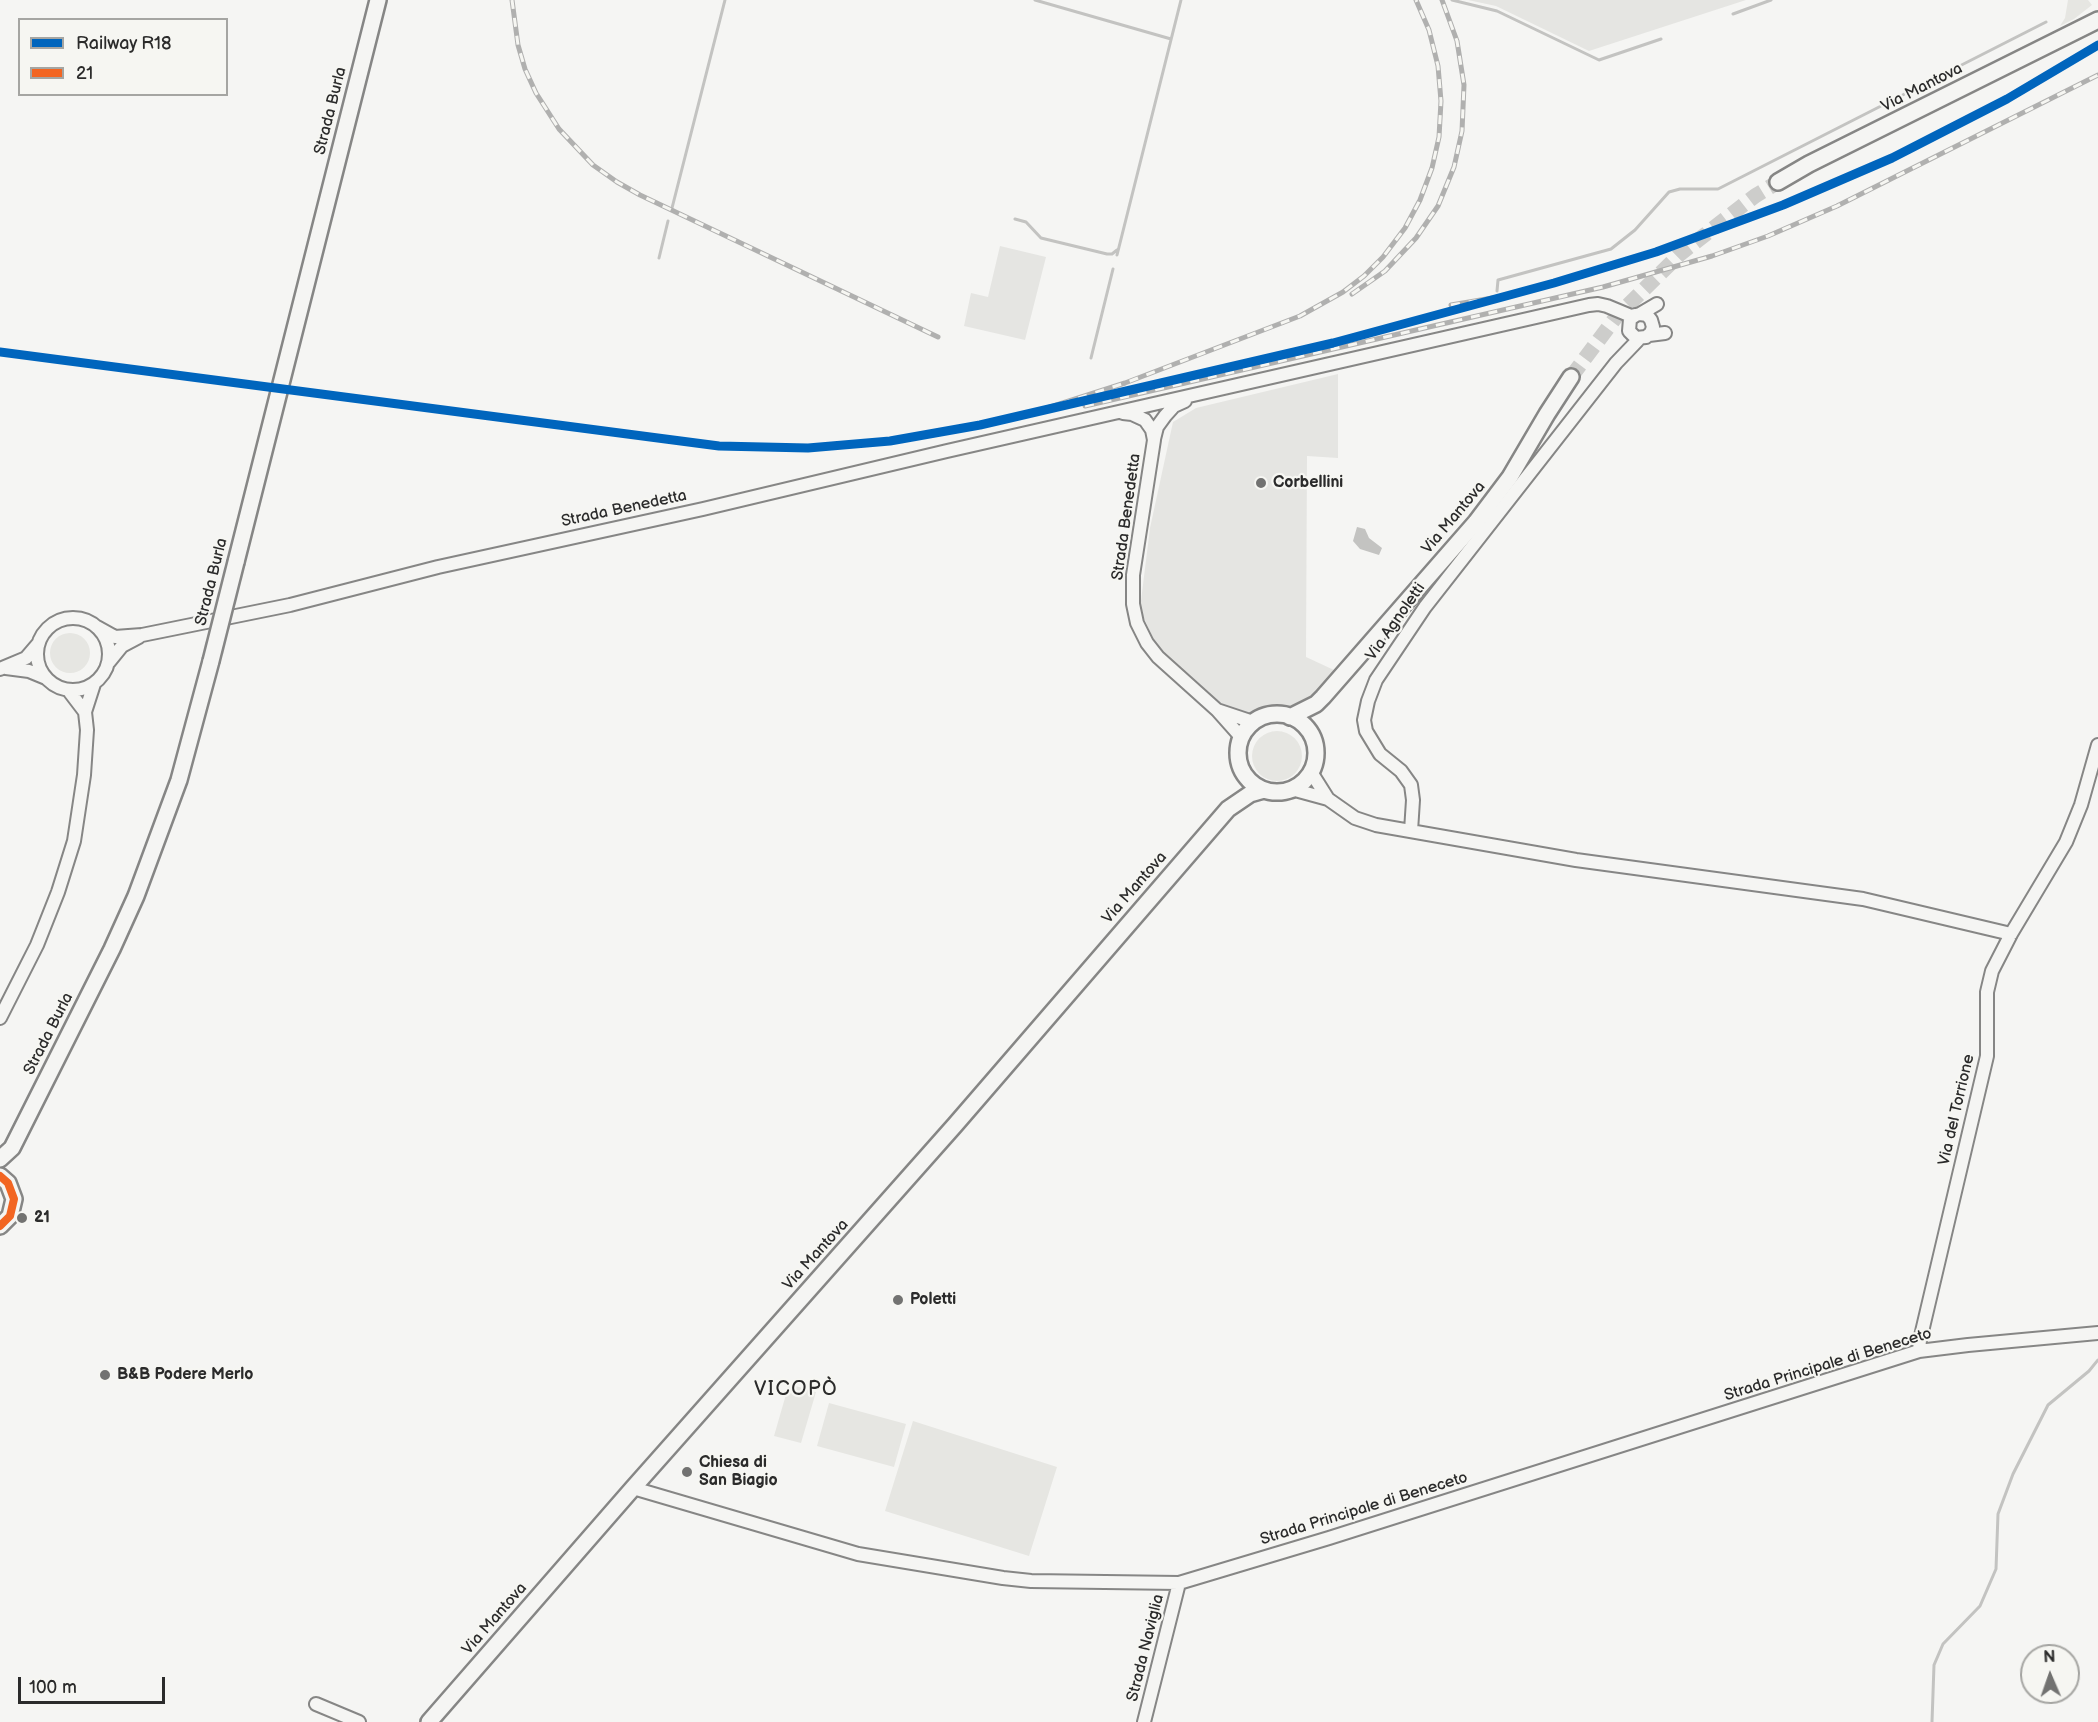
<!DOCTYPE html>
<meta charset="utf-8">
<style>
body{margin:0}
#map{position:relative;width:2098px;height:1722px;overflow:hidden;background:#f5f5f3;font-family:"Balsamiq Sans",sans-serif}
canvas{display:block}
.legend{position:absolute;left:18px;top:18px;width:210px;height:78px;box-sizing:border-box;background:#f6f6f2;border:2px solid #a5a5a2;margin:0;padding:8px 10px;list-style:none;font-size:18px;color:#2b2b2b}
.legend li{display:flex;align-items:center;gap:12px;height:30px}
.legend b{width:30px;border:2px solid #a5a5a2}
.north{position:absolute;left:2020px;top:1644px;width:60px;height:60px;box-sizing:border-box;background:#f6f6f2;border:2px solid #a5a5a2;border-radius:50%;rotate:358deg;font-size:16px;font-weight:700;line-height:24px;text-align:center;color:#2b2b2b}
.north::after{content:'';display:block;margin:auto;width:21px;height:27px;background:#727271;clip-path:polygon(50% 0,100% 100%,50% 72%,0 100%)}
.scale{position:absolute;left:18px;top:1677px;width:147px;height:27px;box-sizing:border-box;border:3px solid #2b2b2b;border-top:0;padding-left:8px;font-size:18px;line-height:21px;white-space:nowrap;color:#2b2b2b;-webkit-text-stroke:4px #f6f6f2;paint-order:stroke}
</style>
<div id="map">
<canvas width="2098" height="1722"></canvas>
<ul class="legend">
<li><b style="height:8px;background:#0065bd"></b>Railway R18</li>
<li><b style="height:8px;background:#f26522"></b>21</li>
</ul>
<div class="north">N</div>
<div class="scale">100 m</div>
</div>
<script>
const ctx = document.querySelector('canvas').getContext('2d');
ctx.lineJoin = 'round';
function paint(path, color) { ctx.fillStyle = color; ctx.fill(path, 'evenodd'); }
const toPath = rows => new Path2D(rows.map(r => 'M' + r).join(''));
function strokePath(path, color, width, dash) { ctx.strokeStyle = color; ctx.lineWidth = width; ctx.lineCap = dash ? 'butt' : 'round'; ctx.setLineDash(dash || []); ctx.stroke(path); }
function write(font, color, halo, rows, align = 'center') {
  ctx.font = font + ' "Balsamiq Sans",sans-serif'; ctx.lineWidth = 4.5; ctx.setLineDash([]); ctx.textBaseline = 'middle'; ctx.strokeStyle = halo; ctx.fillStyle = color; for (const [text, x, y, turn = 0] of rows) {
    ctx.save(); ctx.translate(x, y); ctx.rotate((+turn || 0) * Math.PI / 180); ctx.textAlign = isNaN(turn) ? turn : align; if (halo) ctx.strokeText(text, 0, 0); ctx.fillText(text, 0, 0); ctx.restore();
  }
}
paint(toPath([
 [1468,0,1746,0,1589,51,1496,6],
 [1000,246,1046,257,1025,340,964,326,971,293,988,297],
 [1338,374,1338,458,1307,456,1306,657,1334,670,1333,677,1316,697,1290,709,1239,714,1221,703,1184,673,1156,645,1140,609,1150,528,1173,422,1196,408]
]), '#e5e5e2');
paint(toPath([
 [2068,0,2088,0,2092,5,2074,19,2060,26,2065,18],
 '50 653a20 20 0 1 1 40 0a20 20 0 1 1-40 0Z',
 '1252 756a25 25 0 1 1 50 0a25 25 0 1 1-50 0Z',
 [789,1384,816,1392,801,1443,774,1436],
 [829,1403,906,1424,894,1467,817,1446],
 [913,1421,1057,1467,1029,1556,885,1511]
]), '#e6e6e2');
paint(toPath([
 [1357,527,1365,529,1369,538,1382,548,1379,555,1360,549,1353,541]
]), '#c3c3c1');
strokePath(toPath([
 [1035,0,1171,39],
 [1452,0,1497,11,1599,60,1661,39],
 [1733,14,1771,0],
 [672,208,725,0],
 [1015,219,1026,222,1041,238,1107,254,1112,254,1117,250],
 [1117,255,1181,0],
 [659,258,668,221],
 [1497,291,1498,280,1611,249,1635,230,1669,192,1680,189,1718,189,2046,22],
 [1091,358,1113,269],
 [1932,1722,1934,1665,1943,1644,1980,1606,1996,1569,1998,1514,2013,1474,2048,1405,2089,1371,2098,1360]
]), '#c3c3c1', 3);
strokePath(toPath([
 [1571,377,1616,317,1680,254,1755,196,1778,182]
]), '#cdcdcb', 15, [15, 8]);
const minor = toPath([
 [1640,314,1657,304],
 [1649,335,1665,333],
 [1123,413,1132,414,1145,420,1152,430,1154,440,1133,575,1133,604,1137,623,1147,643,1158,657,1217,710,1241,737],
 [1154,439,1157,427,1165,416,1174,406,1185,401],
 '37 654a36 36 0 1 1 72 0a36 36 0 1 1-72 0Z',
 [97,627,115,637,142,635,290,605,438,567,703,509,947,451,1589,305,1598,304,1607,306,1631,316,1636,315,1640,314,1647,315,1651,320,1653,327,1651,333,1646,337,1636,338,1629,331,1630,319,1636,315],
 [109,662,122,646,139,637],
 [6,668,29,671,46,678],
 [0,669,26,658,38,644],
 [69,691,85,712,94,684],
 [1217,710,1253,722],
 [1311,772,1328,799],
 [1286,791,1295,790,1328,799,1355,818,1376,825,1576,860,1863,899,2011,934],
 [1411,831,1413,800,1411,785,1401,771,1380,754,1366,731,1364,720,1368,701,1376,680,1425,607,1616,363,1639,339],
 [0,1018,37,945,58,892,74,841,84,775,87,730,85,712],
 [1919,1351,1920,1340,1987,1056,1987,992,1992,971,2011,934,2066,842,2081,805,2098,745],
 [633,1488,858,1554,1003,1578,1031,1581,1179,1583,1329,1538,1919,1351,1968,1345,2098,1333],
 [316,1704,359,1722],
 [1144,1722,1179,1583]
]);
const major = toPath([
 [1778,182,1809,164,2098,20],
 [236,562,378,0],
 '1238 753a39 39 0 1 1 78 0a39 39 0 1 1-78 0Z',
 [1290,717,1316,704,1323,697,1476,522,1510,477,1547,414,1571,377],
 [0,1159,12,1148,112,949,136,896,179,780,211,661],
 [0,1176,8,1183,14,1199,10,1216,0,1226],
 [429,1722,633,1488,955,1125,1228,809,1250,794,1264,790]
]);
strokePath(minor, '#868685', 16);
strokePath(major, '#868685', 20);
strokePath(minor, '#f5f5f3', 12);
strokePath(major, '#f5f5f3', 15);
const rail = toPath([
 [512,0,518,45,525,69,536,93,559,129,593,165,617,182,640,195,938,337],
 [1352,294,1385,271,1416,238,1438,206,1454,167,1462,131,1464,85,1457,41,1442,0],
 [1451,305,1510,295],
 [1085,406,1603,287,1712,256,1768,236,1837,206,2098,75],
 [1044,409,1125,383,1300,316,1343,292,1364,276,1383,257,1405,228,1420,200,1432,168,1439,137,1441,101,1438,66,1429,30,1416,0]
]);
strokePath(rail, '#b0b0af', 5);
strokePath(rail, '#f6f6f2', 3, [9]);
const majorBridge = toPath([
 [211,661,236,562]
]);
strokePath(majorBridge, '#868685', 20, []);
strokePath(majorBridge, '#f5f5f3', 15);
strokePath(toPath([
 [0,1176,8,1183,14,1199,10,1216,0,1226]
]), '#f26522', 8);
strokePath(toPath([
 [0,352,719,446,808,448,890,441,980,425,1333,343,1554,283,1656,252,1783,205,1892,158,2007,99,2098,45]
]), '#0065bd', 9);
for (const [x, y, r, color] of [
 [1261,483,6,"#727271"],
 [22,1218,6,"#727271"],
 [898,1300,6,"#727271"],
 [105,1375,6,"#727271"],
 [687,1472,6,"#727271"]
]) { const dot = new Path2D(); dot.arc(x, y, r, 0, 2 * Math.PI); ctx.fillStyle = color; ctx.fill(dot); strokePath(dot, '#f6f6f2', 2); }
write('16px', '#2b2b2b', '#f6f6f2', [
 ["Via Mantova",1922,88,-27],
 ["Strada Burla",331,111,-76],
 ["Strada Benedetta",624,509,-12],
 ["Strada Benedetta",1127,517,-82],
 ["Via Mantova",1454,518,-50],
 ["Strada Burla",212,582,-76],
 ["Via Agnoletti",1396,622,-55],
 ["Via Mantova",1135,888,-49],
 ["Strada Burla",49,1034,-63],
 ["Via del Torrione",1957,1110,-77],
 ["Via Mantova",816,1255,-48],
 ["Strada Principale di Beneceto",1828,1365,-17],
 ["Strada Principale di Beneceto",1364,1509,-17],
 ["Via Mantova",495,1619,-49],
 ["Strada Naviglia",1146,1648,-76]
]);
write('bold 16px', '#2b2b2b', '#f6f6f2', [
 ["Corbellini",1273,483],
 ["21",34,1218],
 ["Poletti",910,1300],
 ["B&B Podere Merlo",117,1375],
 ["Chiesa di",699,1463],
 ["San Biagio",699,1481]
], 'left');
ctx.letterSpacing = '1.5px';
write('20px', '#2b2b2b', '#f6f6f2', [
 ["VICOPÒ",796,1390]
]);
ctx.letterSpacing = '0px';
</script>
